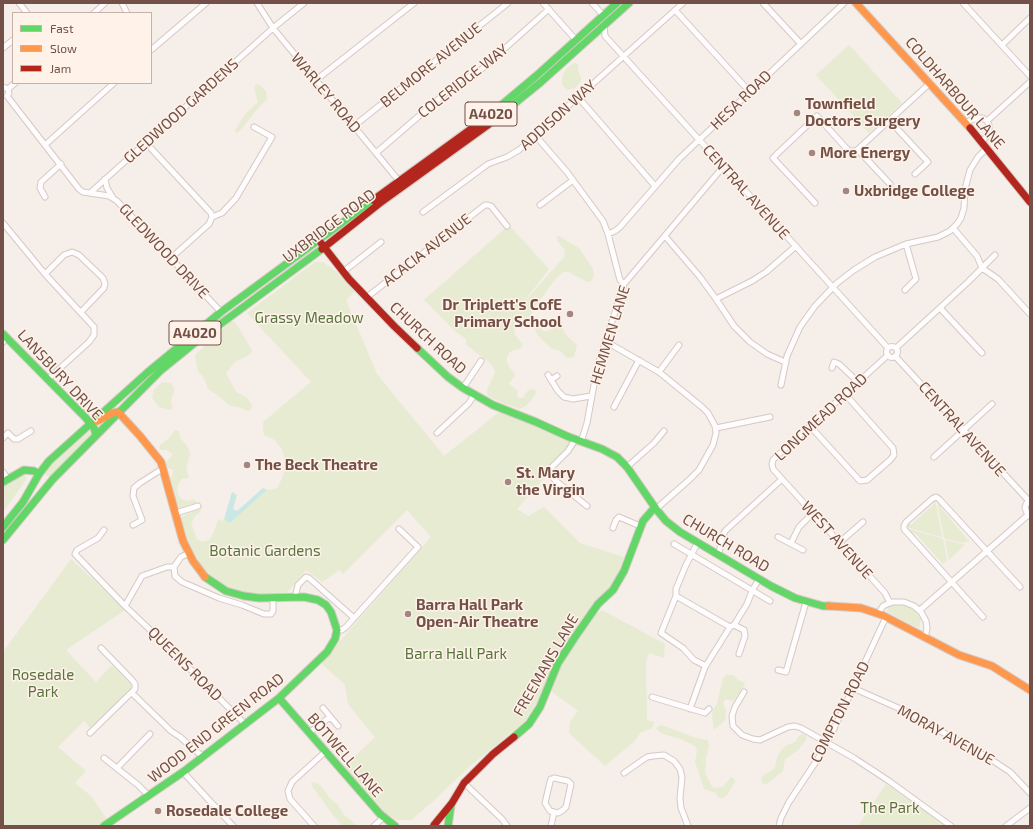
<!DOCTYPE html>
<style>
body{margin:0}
#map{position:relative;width:1033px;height:829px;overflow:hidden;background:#f6eee8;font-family:"Exo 2",sans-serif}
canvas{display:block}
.frame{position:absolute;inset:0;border:4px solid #735048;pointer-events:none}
.legend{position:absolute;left:12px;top:12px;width:140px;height:72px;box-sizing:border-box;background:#fff2e8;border:1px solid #c7b1a8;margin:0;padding:5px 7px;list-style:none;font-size:12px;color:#735048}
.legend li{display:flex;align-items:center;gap:8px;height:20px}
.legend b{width:20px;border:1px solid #c7b1a8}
</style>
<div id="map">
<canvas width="1033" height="829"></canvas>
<div class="frame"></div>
<ul class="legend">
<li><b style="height:5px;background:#63d668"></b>Fast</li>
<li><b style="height:5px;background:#ff974d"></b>Slow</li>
<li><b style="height:5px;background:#b3261e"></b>Jam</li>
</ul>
</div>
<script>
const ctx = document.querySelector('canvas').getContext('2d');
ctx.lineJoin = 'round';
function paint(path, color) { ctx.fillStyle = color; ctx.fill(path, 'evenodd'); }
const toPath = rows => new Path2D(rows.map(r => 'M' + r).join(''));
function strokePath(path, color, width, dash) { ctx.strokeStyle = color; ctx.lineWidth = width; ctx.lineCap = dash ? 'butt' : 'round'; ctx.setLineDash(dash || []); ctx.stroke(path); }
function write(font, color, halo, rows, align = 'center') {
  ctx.font = font + ' "Exo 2",sans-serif'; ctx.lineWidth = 3; ctx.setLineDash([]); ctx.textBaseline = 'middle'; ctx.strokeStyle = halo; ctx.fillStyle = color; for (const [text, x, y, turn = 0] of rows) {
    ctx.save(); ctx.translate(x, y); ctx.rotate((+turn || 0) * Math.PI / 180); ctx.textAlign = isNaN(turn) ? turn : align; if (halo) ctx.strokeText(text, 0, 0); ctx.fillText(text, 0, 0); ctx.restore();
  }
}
paint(toPath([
 [849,45,902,103,869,133,816,75],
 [574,63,578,64,578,71,581,77,581,81,575,88,567,90,562,84,563,74,568,67],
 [256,84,260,85,266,91,267,99,257,109,240,131,236,133,235,130,246,113,258,102,254,88],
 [509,225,549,269,519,308,564,257,565,250,557,241,557,236,560,236,568,242,579,248,593,269,594,275,591,281,587,282,569,272,563,272,553,282,532,311,532,319,543,331,548,331,556,326,558,325,562,328,567,336,577,345,574,357,567,358,559,350,552,349,539,337,534,328,528,325,522,319,515,319,514,328,515,335,523,345,520,349,513,350,509,353,507,357,507,363,515,375,509,384,518,391,517,395,519,398,523,398,527,391,533,389,536,391,535,395,527,405,520,409,502,403,488,396,487,390,495,373,492,365,489,362,474,351,466,344,466,339,454,330,424,300],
 [315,262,323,262,358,288,346,300,377,374,444,456,503,409,581,442,550,471,517,509,528,516,544,507,580,543,624,557,612,588,592,609,541,697,524,722,468,768,429,805,411,820,397,820,385,813,357,780,350,775,346,768,347,767,345,766,375,737,348,704,345,685,321,663,431,537,407,510,343,574,339,570,322,582,306,570,285,595,257,595,235,592,220,586,209,576,199,563,194,553,189,548,183,532,181,521,181,518,186,514,199,509,201,510,199,513,195,516,191,524,197,539,202,542,206,541,209,540,213,534,218,520,220,519,223,522,224,519,230,523,267,490,274,489,278,487,283,476,285,464,283,451,275,440,264,435,263,428,263,422,311,382,247,313],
 [231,321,235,322,252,350,251,354,235,362,226,373,236,392,246,397,252,405,251,409,248,411,238,407,230,406,216,394,208,389,204,378,198,371,195,356,197,353],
 [162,382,171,383,174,388,174,392,171,400,172,408,170,410,159,407,152,398,154,390],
 [92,429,92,433,52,474,50,476,46,476,45,472,55,460],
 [175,430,179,431,180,437,189,449,190,455,186,467,189,478,182,479,179,483,177,489,178,495,183,500,188,501,194,499,197,503,194,505,185,508,180,508,176,504,172,493,170,480,173,473,173,470,168,468,165,464,173,454,167,450,161,450,159,449,160,445,169,438],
 [24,475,26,477,26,480,3,512,3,486,18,476],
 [935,500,942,536,941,537,907,527,908,523,911,525,934,504,932,501],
 [937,500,942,505,940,507,969,541,962,543,944,538],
 [906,528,943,539,947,560,943,564,915,533,912,535],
 [946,540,965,545,949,560,945,541],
 [71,559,98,584,125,610,66,650,96,682,112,665,133,687,91,729,84,721,58,747,86,771,75,783,91,796,109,822,102,826,3,826,3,652],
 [895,605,907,606,915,611,921,619,919,628,916,627,888,612,887,611,888,607],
 [602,610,665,644,664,658,649,653,646,661,647,720,654,722,652,728,640,733,635,741,605,766,569,733,570,722,578,711,551,691,561,665,578,637,594,616],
 [726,675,734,675,738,680,743,682,745,685,733,701,726,699,724,701,723,704,726,710,725,720,714,730,712,715,713,710,717,704,723,678],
 [662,725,696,738,708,740,709,747,706,757,705,773,711,785,714,788,723,787,731,777,735,780,735,782,727,795,723,798,719,798,716,793,704,789,695,762,697,751,695,746,681,739,663,734,657,730,657,727],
 [803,734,806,735,806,740,798,750,785,759,783,771,768,783,766,784,762,783,761,777,775,768,777,757,782,749,787,745,795,742,799,736],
 [311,782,317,783,321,786,329,797,338,805,344,815,352,821,356,826,344,826,333,815,312,786],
 [886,784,947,826,858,826]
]), '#e6ebd2');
paint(toPath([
 [263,488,267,490,230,523,224,519,232,492,237,495,233,509,237,511]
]), '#c9e8e5');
const street = toPath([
 [19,3,27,13],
 [122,3,127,13],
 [257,3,273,28,399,181],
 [543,3,576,40],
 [592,3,603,15],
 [763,3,801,44],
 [963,3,1030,76],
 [675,10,750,92],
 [94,13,105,3],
 [604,25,605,36,888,348],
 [1002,45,1030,18],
 [3,48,13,40],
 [151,50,206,3],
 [316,80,414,3],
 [3,87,6,88,8,90,9,93,7,96],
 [8,89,15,83],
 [7,96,79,189,83,192,109,196,117,201,221,312],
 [578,97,655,186],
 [890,121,928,162,915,174],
 [987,121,1030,82],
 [966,123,971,120,978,118,983,118,987,121,989,125,989,130,986,137,982,142],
 [354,126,508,3],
 [535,135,567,172,603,221,608,234,620,280,624,284],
 [146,143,211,213,212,217,209,224,171,258],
 [45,145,114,83],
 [858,150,890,184],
 [376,153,462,79,475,75,549,9],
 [105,179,107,188,113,198],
 [90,193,273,28,304,3],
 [45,197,40,188,41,182,61,164],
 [815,203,773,158,778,153,817,116,847,149,850,151,856,151,930,83],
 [540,205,573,180],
 [423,212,488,164,507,157,519,150,683,3],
 [212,217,222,213,236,198,272,137,254,127],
 [3,223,45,274,94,327,94,335,89,342,48,379],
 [953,228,977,256,982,268,998,279,1030,314],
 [608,234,615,231,620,227,679,159,844,3],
 [665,236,700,277,716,299,752,281,766,272,796,246],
 [343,272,381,242],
 [45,274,64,255,72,252,79,255,103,278,105,284,104,288,81,312],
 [905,290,916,279,906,244],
 [367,297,485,205,488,205,491,206,507,226],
 [716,299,734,326,750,342,767,354,785,362],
 [940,308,982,353],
 [605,341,659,372,702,407,708,413,715,426,716,433,713,445,699,470,689,480,656,509],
 [3,342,7,337],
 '886.5 352a5.5 5.5 0 1 1 11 0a5.5 5.5 0 1 1-11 0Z',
 [896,348,968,282,995,255],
 [888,355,777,456,773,460,772,464,773,469,782,479,885,593,890,603],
 [895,356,1029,501],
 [832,368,834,362,839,364,858,382],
 [659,372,679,345],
 [548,375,558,391,564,397,573,399,591,396],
 [551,380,557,376],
 [781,385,787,356,800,327,815,306,837,283,854,270,875,257,906,244,938,237,950,231,957,224,961,218,964,208,965,189,970,170,978,157,987,148],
 [463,388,481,361],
 [614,407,639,360],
 [810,426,860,481,867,480,890,460,894,455,893,448,845,394],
 [716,428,770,417],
 [437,433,469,403,474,395],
 [3,438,8,433,14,439,18,439,31,431],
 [575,440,568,451,551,468,550,474,556,481,587,506],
 [581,442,587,423,597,368,624,284,723,167],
 [934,457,992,404],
 [627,467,654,443,664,431],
 [3,472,8,479],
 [176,513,198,506],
 [1030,516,1027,513,1025,508,1026,504,1030,501],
 [133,525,142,520,133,496,134,488,140,483,162,469],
 [613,528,616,520,619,517,640,526],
 [104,530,98,538,77,550,75,554,125,606,165,644,245,724],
 [778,537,803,550],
 [698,542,686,565,676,589,676,596,661,633,683,648,694,660,706,666],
 [840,542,863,522],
 [791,543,799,527,813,513],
 [674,544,770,601],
 [189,553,181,557,174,567,175,576,182,582,219,598,242,605,264,614,271,614,273,611,273,598],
 [718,554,720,549,722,538,725,531,782,479],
 [676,596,730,627],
 [295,597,298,585,306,577,309,578,354,618],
 [125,606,142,576,167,567,174,567],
 [920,610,1028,515],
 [878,614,883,606,892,602,904,602,914,606,921,612,926,621,927,629,925,638],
 [983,617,904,529,904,526,906,522,932,499,936,497,939,499,1020,587],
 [734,625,744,630,745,636,739,654],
 [337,630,342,630,346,627,418,547,399,529],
 [778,670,786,672,806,602],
 [853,688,905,711,992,760,1010,772,1030,793],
 [744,692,735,707,732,716,733,726,742,735,753,739,760,740,788,727,795,726,801,728,854,758,889,781,951,826],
 [132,693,171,731,180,737,202,756],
 [652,697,705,713,709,709],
 [323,708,338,726],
 [690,709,705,667,730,627,734,625,747,604,752,591,759,579],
 [90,733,135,689,135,684,132,680,101,648],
 [309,733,330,717],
 [104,758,138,785,149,796],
 [117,768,150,734],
 [183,772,233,826],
 [624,773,647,757,653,756,664,755,674,761,680,769,682,777,680,798,681,808,688,826],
 [554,778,568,781,571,784,566,807,563,810,558,813,550,811,545,803,550,782,551,779,554,778],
 [464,783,502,819,507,826],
 [314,826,290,799,288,791,292,782,325,752],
 [374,826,384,817],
 [551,826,554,812],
 [779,826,781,818,789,802,821,754,831,735,886,617],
 [1006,826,1030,808]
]);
const fast = toPath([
 [486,118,536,76,617,3],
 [488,125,541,82,629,3],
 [3,334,85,417,94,428,96,435],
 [417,348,448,377,463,388,493,405,536,422,569,437,602,449,617,457,627,467,656,509,666,521,680,532,771,586,795,598,823,606,829,606],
 [3,482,24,470,34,471,39,474],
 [3,527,23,502,39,474,49,461,148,372,221,312,373,200],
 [3,540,53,479,160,371,192,345,322,249],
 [279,698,380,814,395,826],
 [514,737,529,724,540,707,558,663,575,637,598,604,613,590,624,571,643,521,655,507],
 [104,826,183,772,279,698,327,652,335,639,337,630,331,612,326,605,318,600,304,597,259,598,244,596,226,591,205,577],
 [448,826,451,805]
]);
const slow = toPath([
 [856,3,970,128],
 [97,421,113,413,118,412,140,436,161,462,183,541,193,561,205,577],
 [829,606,861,608,882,615,959,655,992,666,1030,690]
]);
const jam = toPath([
 [970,128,1030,202],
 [373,200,486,118],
 [321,243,349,279,394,326,417,348],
 [322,249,380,203,488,125],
 [434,825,452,803,464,783,493,754,514,737]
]);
strokePath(street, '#d4c9c5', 7);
strokePath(fast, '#d4c9c4', 9);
strokePath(slow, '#d4c9c4', 9);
strokePath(jam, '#d4c9c4', 9);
strokePath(street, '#fefcfc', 5);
strokePath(fast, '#63d668', 7);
strokePath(slow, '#ff974d', 7);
strokePath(jam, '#b3261e', 7);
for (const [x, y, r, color] of [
 [797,113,4,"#a18780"],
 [812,153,4,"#a18780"],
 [846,191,4,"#a18780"],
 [570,314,4,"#a18780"],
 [247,465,4,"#a18780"],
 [508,482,4,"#a18780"],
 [408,614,4,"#a18780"],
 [158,811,4,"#a18780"]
]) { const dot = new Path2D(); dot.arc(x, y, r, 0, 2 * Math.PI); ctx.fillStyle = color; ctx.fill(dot); strokePath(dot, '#fff2e8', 1.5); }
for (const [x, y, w] of [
 [491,114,52],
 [195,333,52]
]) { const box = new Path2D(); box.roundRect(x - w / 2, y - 12, w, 24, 3); ctx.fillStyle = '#fff2e8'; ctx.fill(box); strokePath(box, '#735048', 1); }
write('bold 14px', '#735048', null, [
 ["A4020",491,114],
 ["A4020",195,333]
]);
write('15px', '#735048', '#fff2e8', [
 ["BELMORE AVENUE",431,65,-39],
 ["COLERIDGE WAY",463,81,-38],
 ["WARLEY ROAD",326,93,50],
 ["COLDHARBOUR LANE",955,93,49],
 ["HESA ROAD",741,100,-44],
 ["GLEDWOOD GARDENS",181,111,-42],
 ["ADDISON WAY",558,115,-42],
 ["CENTRAL AVENUE",746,192,48],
 ["UXBRIDGE ROAD",329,226,-37],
 ["ACACIA AVENUE",427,250,-38],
 ["GLEDWOOD DRIVE",164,251,47],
 ["HEMMEN LANE",610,335,-73],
 ["CHURCH ROAD",428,338,43],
 ["LANSBURY DRIVE",60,375,47],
 ["LONGMEAD ROAD",821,417,-43],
 ["CENTRAL AVENUE",962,429,48],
 ["WEST AVENUE",837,540,48],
 ["CHURCH ROAD",726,543,31],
 ["QUEENS ROAD",185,664,45],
 ["FREEMANS LANE",546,665,-60],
 ["COMPTON ROAD",840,712,-63],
 ["WOOD END GREEN ROAD",216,728,-38],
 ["MORAY AVENUE",946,735,29],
 ["BOTWELL LANE",345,755,49]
]);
write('bold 15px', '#735048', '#fff2e8', [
 ["Townfield",805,104],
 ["Doctors Surgery",805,121],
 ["More Energy",820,153],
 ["Uxbridge College",854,191],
 ["Dr Triplett's CofE",562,305,"right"],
 ["Primary School",562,322,"right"],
 ["The Beck Theatre",255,465],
 ["St. Mary",516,473],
 ["the Virgin",516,490],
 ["Barra Hall Park",416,605],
 ["Open-Air Theatre",416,622],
 ["Rosedale College",166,811]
], 'left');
write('15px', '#58743e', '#fff2e8', [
 ["Grassy Meadow",309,318],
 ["Botanic Gardens",265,551],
 ["Barra Hall Park",456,654],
 ["Rosedale",43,675],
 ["Park",43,692],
 ["The Park",890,808]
]);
</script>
